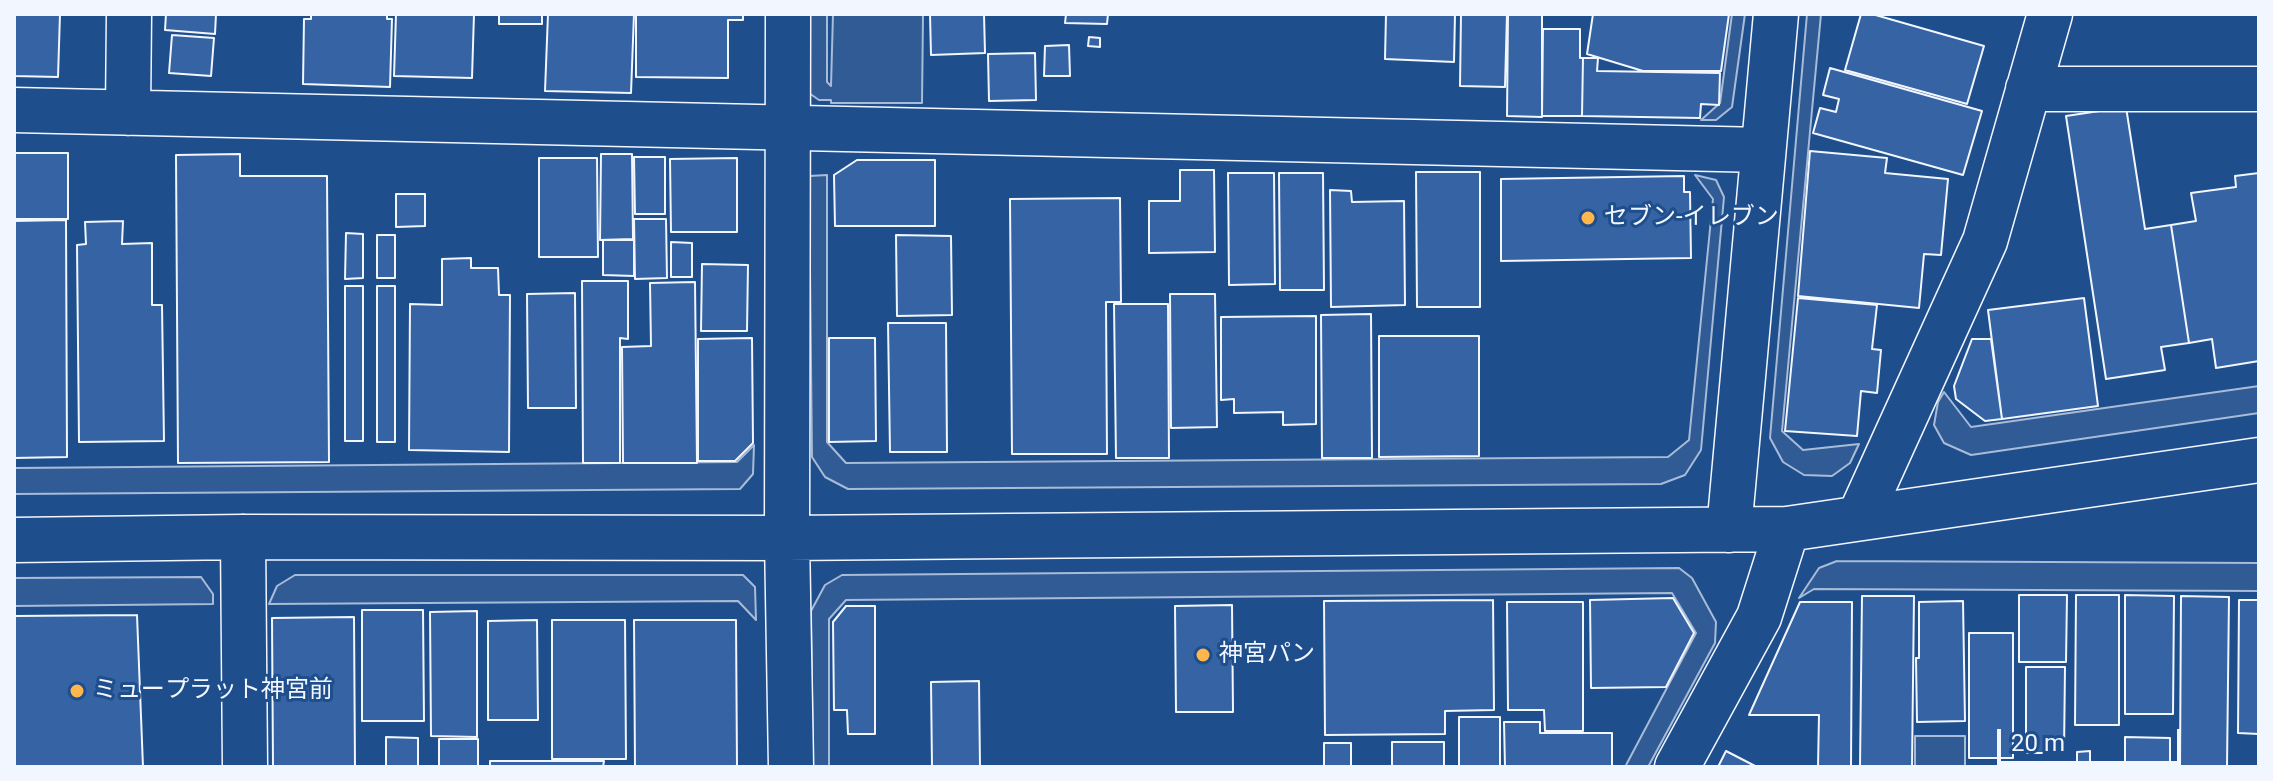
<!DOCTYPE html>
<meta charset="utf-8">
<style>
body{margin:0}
#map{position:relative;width:2273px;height:781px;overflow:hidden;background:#1f4e8c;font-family:Roboto,sans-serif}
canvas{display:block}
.frame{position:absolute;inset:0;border:16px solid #f2f6ff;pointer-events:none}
.scale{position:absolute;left:1997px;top:729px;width:184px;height:36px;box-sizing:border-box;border:4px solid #f2f6ff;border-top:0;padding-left:10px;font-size:24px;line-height:28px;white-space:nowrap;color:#f2f6ff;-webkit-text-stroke:6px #1f4e8c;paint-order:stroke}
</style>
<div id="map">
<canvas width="2273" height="781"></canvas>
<div class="frame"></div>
<div class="scale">20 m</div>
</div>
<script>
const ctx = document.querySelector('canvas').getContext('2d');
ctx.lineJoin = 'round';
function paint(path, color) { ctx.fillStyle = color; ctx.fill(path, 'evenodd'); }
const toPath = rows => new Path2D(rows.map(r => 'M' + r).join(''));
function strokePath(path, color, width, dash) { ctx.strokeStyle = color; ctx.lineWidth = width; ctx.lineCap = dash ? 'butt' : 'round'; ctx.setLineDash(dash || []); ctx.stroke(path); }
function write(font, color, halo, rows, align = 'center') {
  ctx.font = font + ' Roboto,"Noto Sans JP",sans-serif'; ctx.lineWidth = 6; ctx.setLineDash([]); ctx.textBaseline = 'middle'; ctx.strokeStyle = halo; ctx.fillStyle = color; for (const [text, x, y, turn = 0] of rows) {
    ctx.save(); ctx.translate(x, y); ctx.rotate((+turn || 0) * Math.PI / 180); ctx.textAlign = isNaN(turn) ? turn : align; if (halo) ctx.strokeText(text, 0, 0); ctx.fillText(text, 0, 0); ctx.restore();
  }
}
const built = toPath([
 [807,14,827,14,827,82,831,86,833,14,923,14,922,103,831,103,831,100,819,100,806,91,807,14],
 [1732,14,1745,14,1732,107,1716,120,1701,120,1720,103,1732,14],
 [1807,14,1821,14,1782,431,1803,450,1859,444,1850,463,1832,476,1804,475,1783,462,1770,438,1807,14],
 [827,175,827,442,846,463,1668,457,1689,440,1713,199,1695,175,1716,180,1724,197,1701,450,1685,475,1661,484,848,489,825,477,812,457,809,176,827,175],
 [2259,386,2259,413,1971,455,1944,443,1934,425,1938,402,1944,392,1971,427,2259,386],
 [754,445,753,474,740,489,14,494,14,468,737,462,754,445],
 [1837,561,2259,563,2259,591,1814,589,1799,598,1819,568,1837,561],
 [1679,568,1692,578,1716,622,1715,643,1648,767,1625,767,1696,633,1672,593,846,600,829,619,829,767,813,767,811,611,825,585,842,575,1679,568],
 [295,575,743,575,755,587,756,620,738,601,269,604,277,586,295,575],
 [201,577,213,594,213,604,14,606,14,578,201,577],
 [1915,736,1965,736,1965,767,1915,767,1915,736]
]);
paint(built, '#305b95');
strokePath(built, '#a8bbd7', 2);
const building = toPath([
 [14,14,60,14,58,77,14,76,14,14],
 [166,14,216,14,215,34,165,30,166,14],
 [311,14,387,14,387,19,392,19,390,87,303,84,304,19,311,19,311,14],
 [396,14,474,14,472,78,394,76,396,14],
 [499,14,542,14,542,24,499,24,499,14],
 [548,14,634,14,631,93,545,91,548,14],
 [636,14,743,14,743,20,728,20,728,78,636,77,636,14],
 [930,14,984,14,985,53,931,55,930,14],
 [1066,14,1108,14,1107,24,1065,23,1066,14],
 [1386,14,1455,14,1454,62,1385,59,1386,14],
 [1461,14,1507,14,1505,87,1460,86,1461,14],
 [1508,14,1542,14,1542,117,1507,116,1508,14],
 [1593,14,1729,14,1721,71,1643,71,1587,54,1593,14],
 [1861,14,1872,14,1984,46,1967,104,1845,70,1861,14],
 [1543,29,1580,29,1580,58,1583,58,1582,116,1542,116,1543,29],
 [172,35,214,38,211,76,169,73,172,35],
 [1089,37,1100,38,1100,47,1088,46,1089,37],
 [1069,45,1070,76,1044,76,1045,46,1069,45],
 [1035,53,1036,100,989,101,988,54,1035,53],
 [1583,58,1598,58,1597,71,1720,73,1719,105,1701,104,1700,118,1582,116,1583,58],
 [1830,68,1982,111,1963,175,1813,133,1820,108,1836,112,1839,99,1823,95,1830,68],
 [2126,107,2145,229,2171,225,2189,343,2161,347,2165,370,2106,379,2066,116,2126,107],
 [1810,151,1887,158,1885,173,1948,179,1941,255,1924,254,1919,308,1798,296,1810,151],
 [14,153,68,153,68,219,14,219,14,153],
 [240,154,240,176,327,176,329,462,178,463,176,155,240,154],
 [601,154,632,154,633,239,600,240,601,154],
 [634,157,665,157,665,214,635,214,634,157],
 [539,158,597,158,598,257,539,257,539,158],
 [737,158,737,232,671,232,670,159,737,158],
 [857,160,935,160,935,226,835,226,834,175,857,160],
 [1180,170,1214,170,1215,252,1149,253,1149,201,1180,201,1180,170],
 [1416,172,1480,172,1480,307,1417,307,1416,172],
 [1228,173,1274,173,1275,284,1229,285,1228,173],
 [1279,173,1323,173,1324,290,1280,290,1279,173],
 [2259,173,2259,361,2216,368,2212,339,2189,343,2171,225,2196,221,2191,193,2236,187,2235,176,2259,173],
 [1684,176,1684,192,1690,192,1691,258,1501,261,1501,179,1684,176],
 [1330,190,1351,191,1352,202,1404,201,1405,305,1331,307,1330,190],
 [396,194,425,194,425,226,396,227,396,194],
 [1120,198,1121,302,1106,302,1107,454,1012,454,1010,199,1120,198],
 [634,219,666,219,667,278,635,279,634,219],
 [66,220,67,457,14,458,14,221,66,220],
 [123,221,122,244,152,243,152,305,162,305,164,441,79,442,77,245,86,244,85,222,123,221],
 [346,233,363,234,363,278,345,279,346,233],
 [377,235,395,235,395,278,377,278,377,235],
 [896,235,951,236,952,315,897,316,896,235],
 [603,240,634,240,634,276,603,275,603,240],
 [671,242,692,243,692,277,671,277,671,242],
 [471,258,471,268,498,268,499,295,510,295,509,452,409,450,410,304,442,305,442,259,471,258],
 [702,264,748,265,747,331,701,331,702,264],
 [582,281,628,281,628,339,620,338,620,463,583,463,582,281],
 [695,282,697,463,623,463,622,347,651,346,650,283,695,282],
 [345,286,363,286,363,441,345,441,345,286],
 [377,286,395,286,395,442,377,442,377,286],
 [575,293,576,408,528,408,527,294,575,293],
 [1170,294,1215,294,1217,427,1171,428,1170,294],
 [1798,298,1877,305,1872,349,1881,350,1877,393,1861,391,1857,436,1785,431,1798,298],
 [2084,298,2098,406,2002,419,1988,310,2084,298],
 [1114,304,1168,304,1169,458,1116,458,1114,304],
 [1371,314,1372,458,1322,458,1321,315,1371,314],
 [1316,316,1316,424,1283,425,1283,412,1234,413,1234,399,1221,400,1221,317,1316,316],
 [888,323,946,323,947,452,890,452,888,323],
 [1379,336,1479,336,1479,456,1379,457,1379,336],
 [752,338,753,443,735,461,698,461,698,339,752,338],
 [829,338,875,338,876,441,829,442,829,338],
 [1972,339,1991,339,2002,419,1985,421,1956,399,1954,386,1972,339],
 [2019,595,2067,595,2066,662,2019,662,2019,595],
 [2076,595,2119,595,2119,725,2075,725,2076,595],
 [2125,595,2174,596,2173,714,2125,714,2125,595],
 [1862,596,1914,596,1912,767,1860,767,1862,596],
 [2181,596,2229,597,2227,767,2180,767,2181,596],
 [1673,598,1694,633,1666,687,1591,688,1590,600,1673,598],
 [1493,600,1494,710,1445,711,1445,734,1325,735,1324,601,1493,600],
 [2239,600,2259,600,2259,734,2238,733,2239,600],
 [1963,601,1965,721,1917,722,1916,658,1919,658,1919,602,1963,601],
 [1507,602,1583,602,1583,731,1545,731,1544,710,1508,710,1507,602],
 [1800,602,1852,602,1851,767,1818,767,1819,715,1749,715,1800,602],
 [1232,605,1233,712,1176,712,1175,606,1232,605],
 [846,606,875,606,875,734,848,734,847,710,834,710,833,622,846,606],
 [362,610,423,610,424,721,362,721,362,610],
 [477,611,477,737,431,736,430,612,477,611],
 [137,615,143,767,14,767,14,616,137,615],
 [354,617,355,767,273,767,272,618,354,617],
 [537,620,538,720,488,720,488,621,537,620],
 [552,620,625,620,626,759,552,759,552,620],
 [634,620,736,620,737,767,635,767,634,620],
 [1969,633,2013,633,2013,758,1969,758,1969,633],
 [2026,667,2065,667,2064,753,2026,753,2026,667],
 [979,681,980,767,932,767,931,682,979,681],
 [1459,717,1500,717,1500,767,1459,767,1459,717],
 [1504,722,1540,722,1540,733,1612,733,1612,767,1505,767,1504,722],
 [386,737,418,738,418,767,386,767,386,737],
 [2125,737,2170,738,2170,767,2125,767,2125,737],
 [439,739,478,739,478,767,439,767,439,739],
 [1392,742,1444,742,1444,767,1392,767,1392,742],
 [1324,743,1351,743,1351,767,1324,767,1324,743],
 [1726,751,1757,767,1718,767,1726,751],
 [2090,751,2090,767,2077,767,2077,752,2090,751],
 [490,761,604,761,603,767,490,767,490,761]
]);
paint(building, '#3563a3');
strokePath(building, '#f2f6ff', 2);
const minor = toPath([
 [788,14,787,538,791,767],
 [2028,89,2259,89],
 [14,110,1763,150],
 [128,113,129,14],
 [1859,518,1985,241,2050,14],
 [1729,530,1776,14],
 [243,537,245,767],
 [14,540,243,537,787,538,1787,529,2259,460],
 [1677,767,1759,617,1787,529]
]);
strokePath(minor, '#f2f6ff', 47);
strokePath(minor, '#1f4e8c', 44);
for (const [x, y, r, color] of [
 [1588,218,8,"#ffb74d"],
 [1203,655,8,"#ffb74d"],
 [77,691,8,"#ffb74d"]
]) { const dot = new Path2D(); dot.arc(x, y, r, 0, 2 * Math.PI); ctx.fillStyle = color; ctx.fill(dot); strokePath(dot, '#1f4e8c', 3); }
write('24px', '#f2f6ff', '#1f4e8c', [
 ["セブン-イレブン",1604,218],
 ["神宮パン",1219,655],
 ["ミュープラット神宮前",93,691]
], 'left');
</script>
